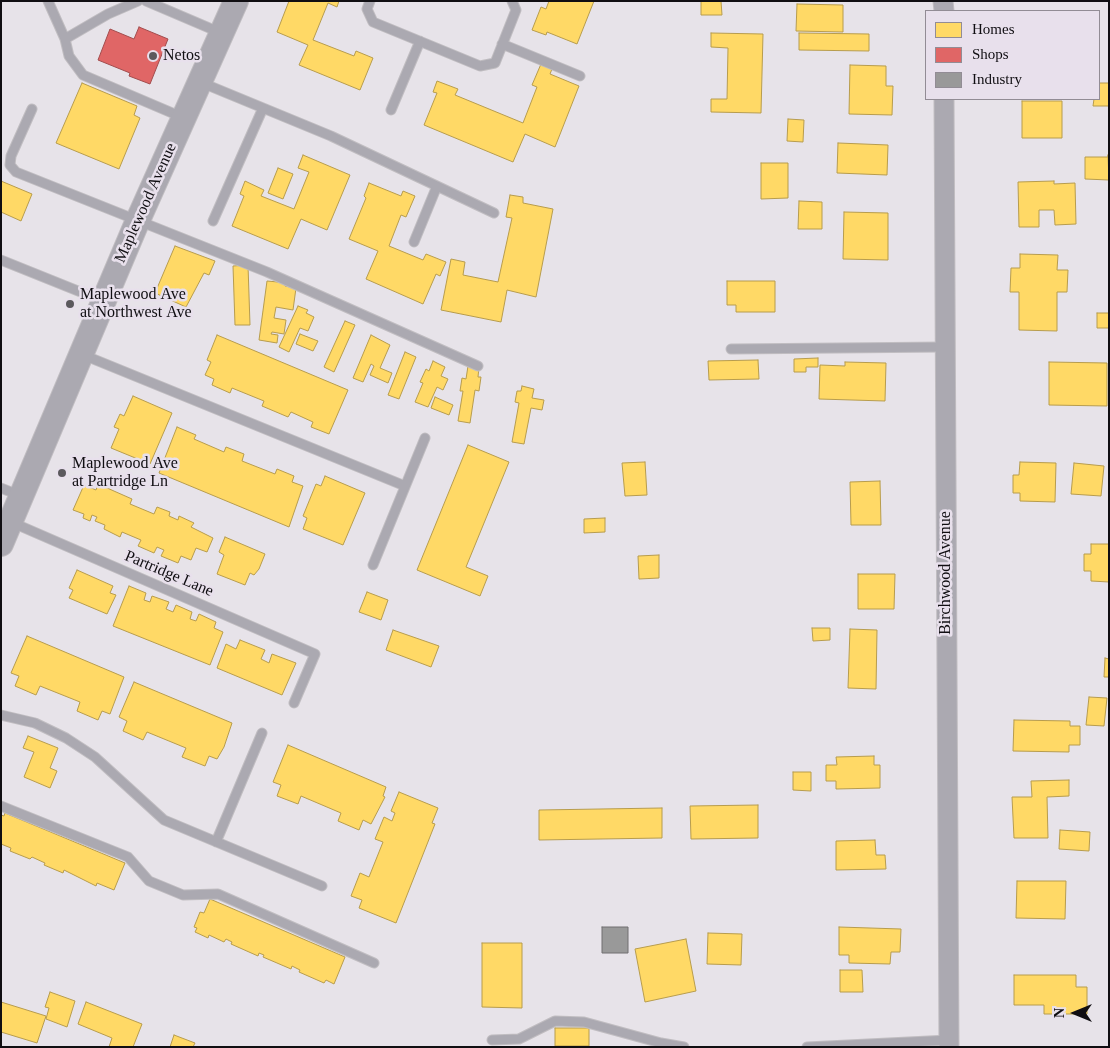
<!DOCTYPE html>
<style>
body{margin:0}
#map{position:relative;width:1110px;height:1048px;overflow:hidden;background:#e7e3e9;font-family:Georgia,serif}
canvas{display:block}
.frame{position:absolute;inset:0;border:2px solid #100e12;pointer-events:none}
.legend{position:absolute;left:925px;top:10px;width:175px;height:90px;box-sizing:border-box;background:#e8e0ec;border:1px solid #928c95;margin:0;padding:6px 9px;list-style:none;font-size:15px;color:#100e12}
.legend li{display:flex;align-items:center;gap:10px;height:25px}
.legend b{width:25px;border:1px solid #928c95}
.north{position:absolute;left:1050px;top:988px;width:50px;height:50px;-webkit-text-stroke:4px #e8e0ec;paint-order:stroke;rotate:270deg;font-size:14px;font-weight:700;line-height:20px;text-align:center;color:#100e12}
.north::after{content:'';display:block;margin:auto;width:18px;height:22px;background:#100e12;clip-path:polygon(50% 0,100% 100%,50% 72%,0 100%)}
</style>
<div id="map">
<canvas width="1110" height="1048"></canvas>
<div class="frame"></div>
<ul class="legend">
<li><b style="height:14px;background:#ffd966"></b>Homes</li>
<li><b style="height:14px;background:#e06666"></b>Shops</li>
<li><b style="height:14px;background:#999"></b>Industry</li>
</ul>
<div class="north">N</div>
</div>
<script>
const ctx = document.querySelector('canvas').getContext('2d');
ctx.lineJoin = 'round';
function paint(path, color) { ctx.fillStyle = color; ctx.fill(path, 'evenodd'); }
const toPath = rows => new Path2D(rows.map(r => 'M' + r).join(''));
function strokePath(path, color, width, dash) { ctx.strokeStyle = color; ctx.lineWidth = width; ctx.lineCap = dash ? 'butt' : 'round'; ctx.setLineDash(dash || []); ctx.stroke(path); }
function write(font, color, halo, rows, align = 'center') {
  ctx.font = font + ' Georgia,serif'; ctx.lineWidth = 5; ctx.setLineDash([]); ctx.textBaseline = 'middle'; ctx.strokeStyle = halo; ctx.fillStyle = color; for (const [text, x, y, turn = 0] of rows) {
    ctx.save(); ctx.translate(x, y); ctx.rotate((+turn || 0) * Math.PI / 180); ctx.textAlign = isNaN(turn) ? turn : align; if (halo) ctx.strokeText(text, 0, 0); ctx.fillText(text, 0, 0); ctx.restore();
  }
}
const homes = toPath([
 [289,1,339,1,337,7,328,3,313,40,354,56,356,51,373,58,360,90,299,65,308,45,277,32,289,1],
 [549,1,594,1,577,44,547,32,546,35,532,30,541,7,546,9,549,1],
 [701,1,721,1,722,15,701,15,701,1],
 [797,4,843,5,843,32,796,31,797,4],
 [711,33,763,34,761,113,711,112,711,99,727,99,728,48,711,47,711,33],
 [799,33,869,34,869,51,799,50,799,33],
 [541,64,552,69,550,74,579,86,555,147,525,134,513,162,424,125,437,93,433,92,437,81,458,89,455,95,523,123,537,87,532,85,541,64],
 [850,65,886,66,886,86,893,86,892,115,849,114,850,65],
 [82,83,137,106,134,115,140,118,119,169,56,143,82,83],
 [1099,83,1109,83,1109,106,1093,106,1094,99,1099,99,1099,83],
 [1022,101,1062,101,1062,138,1022,138,1022,101],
 [788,119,804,120,803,142,787,141,788,119],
 [838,143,888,145,887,175,837,173,838,143],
 [303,155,350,175,327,230,301,219,288,249,232,226,244,196,240,194,245,181,264,190,261,196,294,209,309,172,298,168,303,155],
 [1108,155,1109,180,1085,179,1085,157,1108,157,1108,155],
 [761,163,788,163,788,198,761,199,761,163],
 [278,168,293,174,283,199,268,193,278,168],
 [1,181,32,194,21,221,1,212,1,181],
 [1054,181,1054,184,1075,183,1076,224,1055,225,1054,210,1039,210,1039,227,1019,227,1018,182,1054,181],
 [369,183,401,196,403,191,415,196,406,217,401,215,389,246,423,260,426,254,446,262,440,276,436,274,423,304,366,279,378,251,349,239,366,198,364,196,369,183],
 [510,195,523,197,523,203,553,209,536,297,507,290,501,322,441,310,451,259,465,262,463,275,498,282,512,218,506,217,510,195],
 [799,201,822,202,822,229,798,229,799,201],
 [844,212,888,213,888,260,843,259,844,212],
 [175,246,215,261,209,275,204,273,186,307,155,293,175,246],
 [1020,254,1058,255,1057,270,1068,270,1067,292,1057,292,1057,331,1019,330,1019,292,1010,292,1011,268,1020,268,1020,254],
 [248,265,250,325,235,325,233,266,248,265],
 [278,280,286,281,285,286,296,288,293,310,276,307,274,318,286,320,284,334,272,332,271,334,278,335,277,343,259,340,267,281,278,282,278,280],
 [727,281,775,281,775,312,736,312,736,305,727,305,727,281],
 [298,306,308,310,306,313,314,317,308,331,300,328,289,352,279,347,298,306],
 [1097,313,1109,313,1109,328,1097,328,1097,313],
 [345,321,355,325,334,372,324,367,345,321],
 [300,334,318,341,313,351,296,344,300,334],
 [217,335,348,390,329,434,311,427,313,422,291,412,288,417,262,406,264,401,232,388,230,393,212,385,214,379,205,375,211,362,207,360,217,335],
 [371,335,390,345,380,368,392,373,388,383,370,375,374,366,371,364,363,382,353,378,371,335],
 [405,352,416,357,399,399,388,395,405,352],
 [818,358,818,367,806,367,806,372,794,372,794,359,818,358],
 [758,360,759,379,709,380,708,361,758,360],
 [433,361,445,367,441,376,448,379,443,390,437,387,428,407,415,402,423,383,420,382,426,369,429,371,433,361],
 [845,362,886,363,885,401,819,399,820,365,845,366,845,362],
 [1049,362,1107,363,1107,406,1049,405,1049,362],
 [468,366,479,367,478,377,481,377,479,391,475,390,470,423,458,421,463,391,460,391,462,378,466,379,468,366],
 [522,386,534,389,532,398,544,400,542,410,531,408,524,444,512,442,519,403,515,402,517,391,521,391,522,386],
 [133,396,172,413,150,464,111,448,119,429,114,427,120,414,124,416,133,396],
 [435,397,453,405,449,415,431,408,435,397],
 [177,427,196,435,194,439,224,452,226,447,244,454,242,461,275,474,277,469,294,476,292,482,303,486,289,527,159,473,177,427],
 [468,445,509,462,466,567,488,576,480,596,417,570,468,445],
 [645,462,647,495,625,496,622,463,645,462],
 [1020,462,1056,463,1055,502,1020,501,1020,493,1013,493,1013,475,1019,475,1020,462],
 [1074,463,1104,466,1101,496,1071,494,1074,463],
 [325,476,365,493,343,545,303,529,307,518,303,516,316,484,321,486,325,476],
 [880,481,881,525,851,525,850,482,880,481],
 [98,484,132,499,130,504,154,514,157,507,170,512,169,516,178,520,179,516,194,523,191,527,213,538,207,552,196,548,191,560,181,556,178,563,161,556,164,550,157,547,154,553,138,546,141,540,122,532,120,537,104,529,105,525,95,521,97,517,92,515,90,521,83,518,84,514,73,510,84,485,96,490,98,484],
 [605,518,605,532,584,533,584,519,605,518],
 [225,537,265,554,259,569,254,575,250,573,245,585,217,574,224,555,219,552,225,537],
 [1091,544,1109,544,1109,582,1091,581,1091,571,1084,571,1084,554,1091,554,1091,544],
 [659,555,659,578,639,579,638,556,659,555],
 [77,570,113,586,110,593,116,595,107,614,69,598,73,590,69,588,77,570],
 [858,574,895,574,894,609,858,609,858,574],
 [129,586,146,593,144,600,150,602,152,596,169,602,166,609,173,612,176,605,192,612,190,619,196,621,199,614,216,622,214,628,223,632,210,665,113,626,129,586],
 [367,592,388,600,381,620,359,612,367,592],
 [812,628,830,628,830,640,813,641,812,628],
 [850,629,877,630,876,689,848,688,850,629],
 [393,630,439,646,431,667,386,650,393,630],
 [27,636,124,677,110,714,102,711,98,720,77,711,80,702,40,686,36,695,15,686,19,676,11,673,27,636],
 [240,640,265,650,261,659,269,663,272,654,296,663,282,695,217,668,226,644,236,649,240,640],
 [1105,658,1109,659,1109,677,1104,677,1105,658],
 [134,682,232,723,224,747,217,759,209,756,205,766,182,757,186,748,147,732,143,740,123,731,127,721,119,717,134,682],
 [1089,697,1107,698,1104,726,1086,725,1089,697],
 [1014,720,1070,721,1070,726,1080,726,1080,745,1069,745,1069,752,1013,751,1014,720],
 [28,736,58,748,50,768,57,771,50,788,24,777,34,752,23,748,28,736],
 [288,745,386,787,383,796,385,797,371,824,363,820,359,830,338,821,341,813,301,796,298,804,277,796,281,785,273,782,288,745],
 [874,756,874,765,880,765,880,788,836,789,836,781,826,781,826,765,837,765,836,757,874,756],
 [793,772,811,772,811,791,793,790,793,772],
 [1069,780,1069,796,1047,797,1048,838,1014,838,1012,797,1032,797,1031,781,1069,780],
 [399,792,438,808,432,823,435,824,396,923,359,908,362,900,351,896,360,873,369,877,383,842,375,839,384,817,392,821,395,813,391,811,399,792],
 [758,805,758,838,691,839,690,806,758,805],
 [662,808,662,838,539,840,539,810,662,808],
 [5,813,125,863,114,890,97,883,96,886,64,870,63,873,44,865,45,863,32,857,30,859,10,851,11,848,1,844,1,815,4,816,5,813],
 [1060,830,1090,832,1089,851,1059,849,1060,830],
 [875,840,876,855,885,855,886,869,836,870,836,841,875,840],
 [1017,881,1066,881,1065,919,1016,918,1017,881],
 [210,899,345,957,334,984,326,980,324,983,299,972,300,970,292,966,291,969,263,957,264,955,259,953,258,956,231,944,232,942,226,939,224,942,209,935,208,938,195,932,197,928,194,927,200,912,204,913,210,899],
 [839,927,901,929,900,952,891,952,890,964,849,963,849,955,839,955,839,927],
 [708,933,742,934,741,965,707,964,708,933],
 [686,939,696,991,645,1002,635,949,686,939],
 [482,943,522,943,522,1008,482,1007,482,943],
 [840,970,862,970,863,992,840,992,840,970],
 [1014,975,1076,975,1076,987,1087,987,1087,1014,1044,1014,1044,1005,1014,1005,1014,975],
 [50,992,75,1001,67,1027,46,1019,49,1008,45,1007,50,992],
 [1,1002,46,1016,37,1043,1,1032,1,1002],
 [86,1002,142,1024,133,1047,109,1047,112,1038,78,1024,86,1002],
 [555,1028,589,1028,589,1046,555,1046,555,1028],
 [174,1035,195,1043,193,1047,170,1047,174,1035]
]);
paint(homes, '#ffd966');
strokePath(homes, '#b79c4d', 1);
const shops = toPath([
 [139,27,168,39,150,84,129,76,130,73,98,60,110,29,134,39,139,27]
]);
paint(shops, '#e06666');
strokePath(shops, '#a24c4d', 1);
const industry = toPath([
 [602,927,628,927,628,953,602,953,602,927]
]);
paint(industry, '#999');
strokePath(industry, '#706f70', 1);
const service = toPath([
 [48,1,65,39],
 [138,1,108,14,65,39,69,56,83,75,184,118],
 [146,1,221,33],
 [370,1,367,9,373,22,480,66,495,63,516,10,512,1],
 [502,44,580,76],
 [200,82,331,136,494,213],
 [32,109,11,156,10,165,16,172,267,272,478,366],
 [391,110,420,41],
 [213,221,263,108],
 [414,242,437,186],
 [1,260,103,301],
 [731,349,945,347],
 [81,354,405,486],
 [1,488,21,496],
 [11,522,315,654,294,703],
 [373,565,425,438],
 [1,715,35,723,66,738,95,757,164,820,322,886],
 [1,806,128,857,149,881,183,895,218,894,374,963],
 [216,842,262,733],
 [492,1040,519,1039,555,1021,584,1022,661,1043,684,1047],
 [807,1047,949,1040]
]);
const minor = toPath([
 [943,1,944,11],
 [944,99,949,1047]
]);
const tertiary = toPath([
 [1,544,138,220,236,1]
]);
strokePath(service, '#c0bdc1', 11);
strokePath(minor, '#c0bdc1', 21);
strokePath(tertiary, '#c0bdc1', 26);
strokePath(service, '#aba9b1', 9);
strokePath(minor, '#aba9b1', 19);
strokePath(tertiary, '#aba9b1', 24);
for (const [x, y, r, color] of [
 [153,56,5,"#5b595d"],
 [70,304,5,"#5b595d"],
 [62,473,5,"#5b595d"]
]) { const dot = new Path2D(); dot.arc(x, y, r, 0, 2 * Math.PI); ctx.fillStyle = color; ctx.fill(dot); strokePath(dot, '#e8e0ec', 2); }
write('16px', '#100e12', '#e8e0ec', [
 ["Netos",163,56],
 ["Maplewood Ave",80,295],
 ["at Northwest Ave",80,313],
 ["Maplewood Ave",72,464],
 ["at Partridge Ln",72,482]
], 'left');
write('16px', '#100e12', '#e8e0ec', [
 ["Maplewood Avenue",146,203,-66],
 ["Birchwood Avenue",946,573,-90],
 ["Partridge Lane",169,574,23]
]);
</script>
